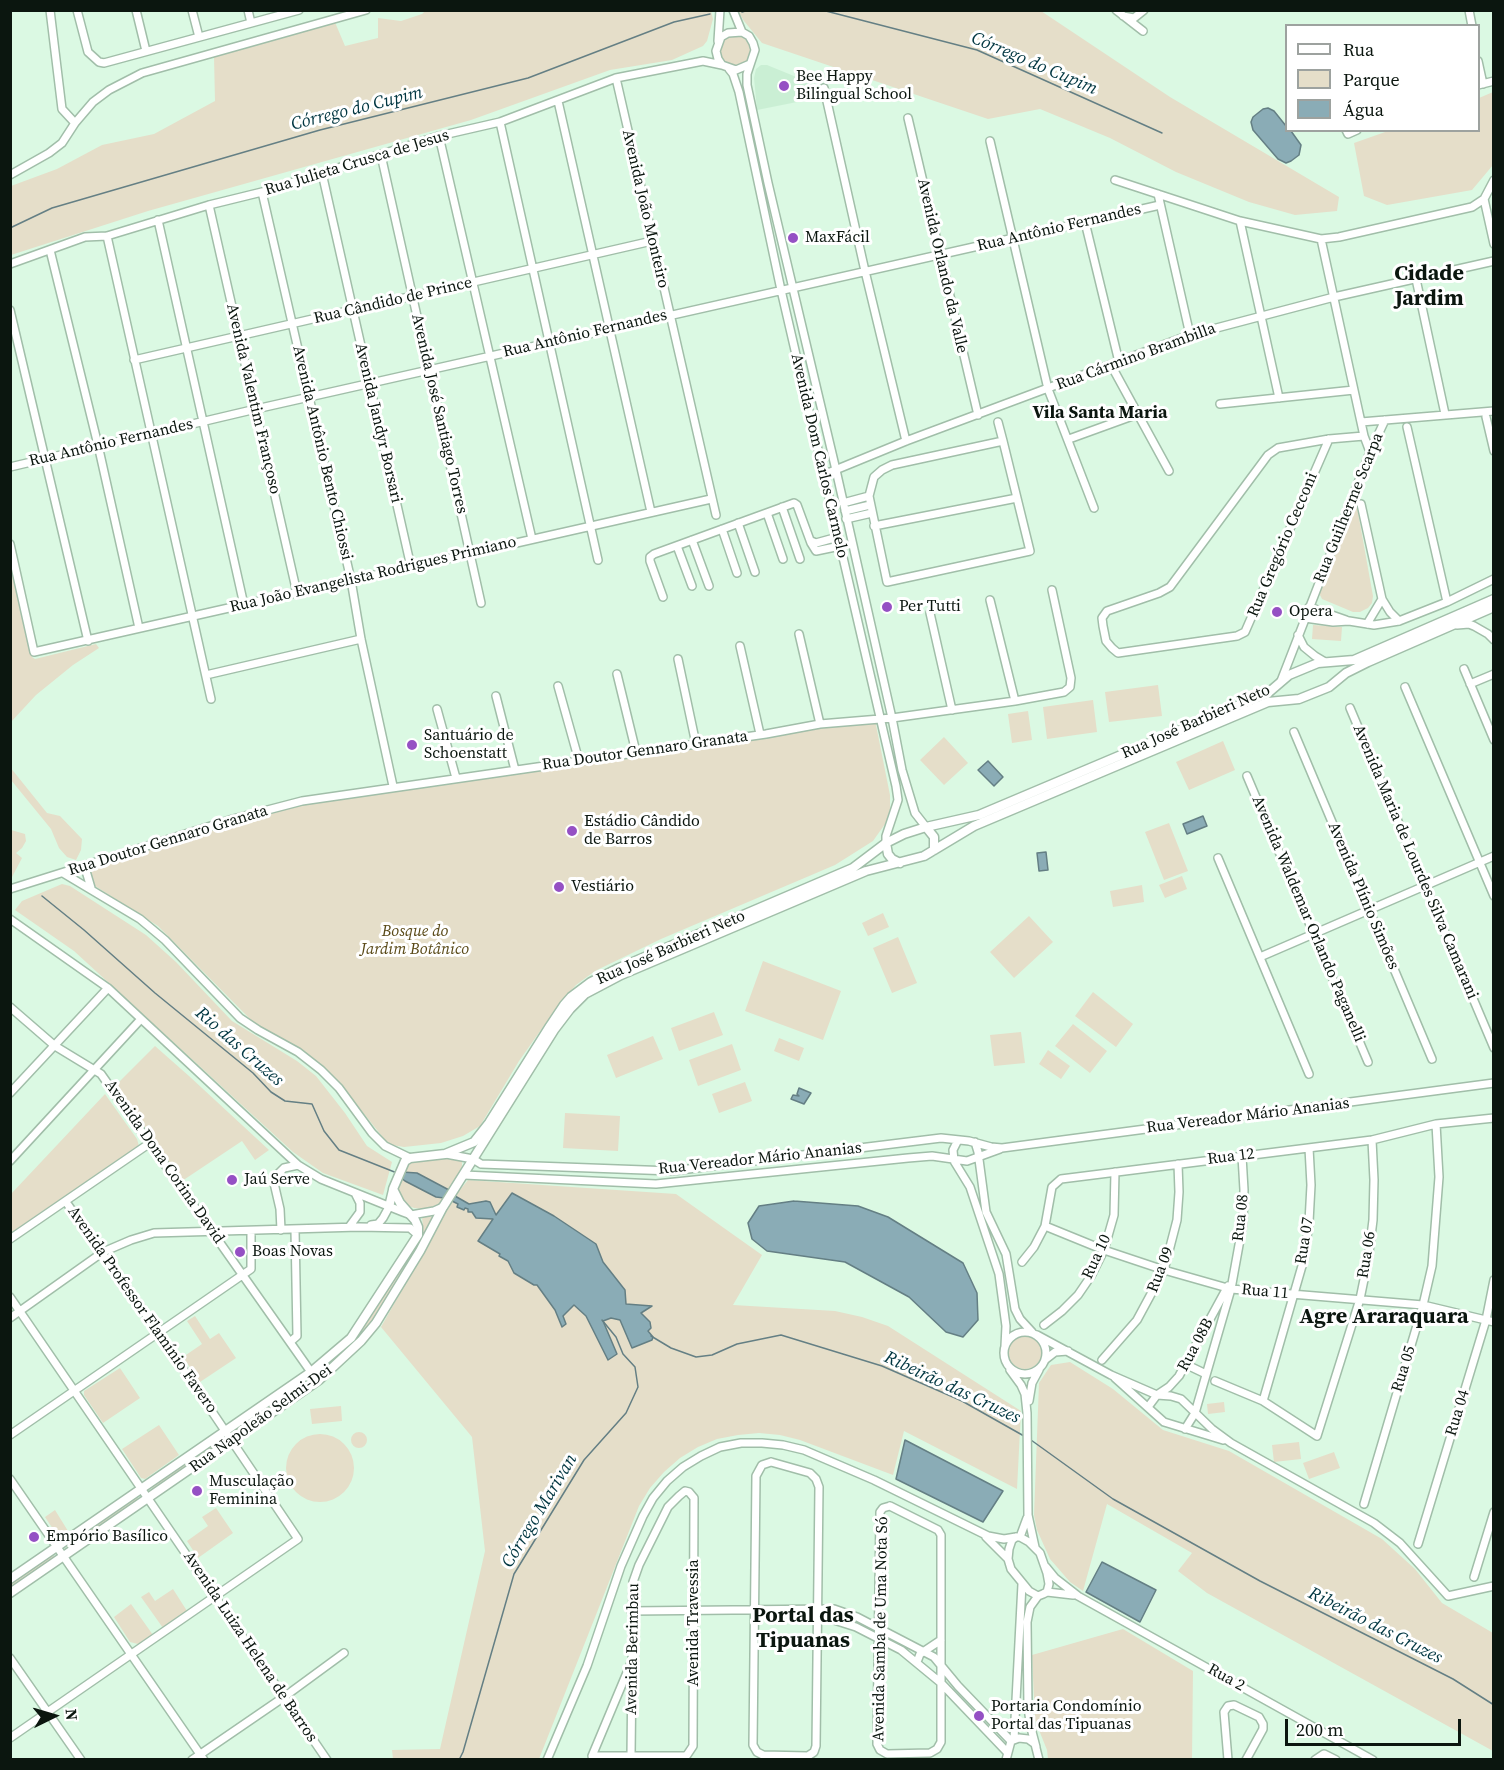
<!DOCTYPE html>
<meta charset="utf-8">
<style>
body{margin:0}
#map{position:relative;width:1504px;height:1770px;overflow:hidden;background:#dbf9e3;font-family:"Source Serif 4",serif}
canvas{display:block}
.frame{position:absolute;inset:0;border:12px solid #0b160f;pointer-events:none}
.legend{position:absolute;left:1285px;top:24px;width:195px;height:108px;box-sizing:border-box;background:#fff;border:2px solid #9da29f;margin:0;padding:8px 10px;list-style:none;font-size:18px;color:#0b160f}
.legend li{display:flex;align-items:center;gap:12px;height:30px}
.legend b{width:30px;border:2px solid #9da29f}
.north{position:absolute;left:24px;top:1686px;width:60px;height:60px;-webkit-text-stroke:4px #fff;paint-order:stroke;rotate:85deg;font-size:16px;font-weight:700;line-height:24px;text-align:center;color:#0b160f}
.north::after{content:'';display:block;margin:auto;width:21px;height:27px;background:#0b160f;clip-path:polygon(50% 0,100% 100%,50% 72%,0 100%)}
.scale{position:absolute;left:1285px;top:1719px;width:176px;height:27px;box-sizing:border-box;border:3px solid #0b160f;border-top:0;padding-left:8px;font-size:18px;line-height:21px;white-space:nowrap;color:#0b160f;-webkit-text-stroke:4px #fff;paint-order:stroke}
</style>
<div id="map">
<canvas width="1504" height="1770"></canvas>
<div class="frame"></div>
<ul class="legend">
<li><b style="height:8px;background:#fff"></b>Rua</li>
<li><b style="height:16px;background:#e5dec9"></b>Parque</li>
<li><b style="height:16px;background:#8aacb6"></b>Água</li>
</ul>
<div class="north">N</div>
<div class="scale">200 m</div>
</div>
<script>
const ctx = document.querySelector('canvas').getContext('2d');
ctx.lineJoin = 'round';
function paint(path, color) { ctx.fillStyle = color; ctx.fill(path, 'evenodd'); }
const toPath = rows => new Path2D(rows.map(r => 'M' + r).join(''));
function strokePath(path, color, width, dash) { ctx.strokeStyle = color; ctx.lineWidth = width; ctx.lineCap = dash ? 'butt' : 'round'; ctx.setLineDash(dash || []); ctx.stroke(path); }
function write(font, color, halo, rows, align = 'center') {
  ctx.font = font + ' "Source Serif 4",serif'; ctx.lineWidth = 6; ctx.setLineDash([]); ctx.textBaseline = 'middle'; ctx.strokeStyle = halo; ctx.fillStyle = color; for (const [text, x, y, turn = 0] of rows) {
    ctx.save(); ctx.translate(x, y); ctx.rotate((+turn || 0) * Math.PI / 180); ctx.textAlign = isNaN(turn) ? turn : align; if (halo) ctx.strokeText(text, 0, 0); ctx.fillText(text, 0, 0); ctx.restore();
  }
}
paint(toPath([
 [761,65,767,65,811,83,815,87,817,98,757,110,754,78,756,69]
]), '#caefd4');
paint(toPath([
 [425,11,711,11,713,19,707,41,703,46,672,60,610,70,471,120,148,211,11,255,11,186,57,169,102,145,154,134,215,101,214,57,334,20,345,46,378,38,378,18,401,21,422,14],
 [738,11,1041,11,1170,97,1339,197,1337,211,1295,215,1249,202,1176,172,1110,138,1040,109,988,119,762,43,744,21],
 '720 50a16 16 0 1 1 32 0a16 16 0 1 1-32 0Z',
 [1493,92,1493,165,1472,190,1387,205,1364,196,1354,143,1388,131,1478,130,1479,98],
 [1355,496,1373,596,1372,603,1368,608,1360,612,1353,612,1322,599,1318,591],
 [10,562,32,657,35,659,96,644,99,648,73,665,36,695,11,722],
 [1313,625,1342,627,1341,641,1312,639],
 [1158,685,1162,716,1109,722,1105,692],
 [1093,700,1097,732,1047,739,1043,707],
 [1028,711,1032,740,1012,743,1008,714],
 [875,720,890,795,890,810,885,824,873,841,835,865,661,939,595,971,576,985,560,1003,519,1061,480,1126,463,1136,441,1143,404,1147,392,1145,385,1140,353,1100,321,1064,254,1023,158,926,95,886,91,876,91,868,241,817,293,804,477,775],
 [944,737,968,763,944,785,920,760],
 [1223,741,1235,770,1189,790,1176,762],
 [10,767,47,813,60,816,82,839,81,850,76,860,67,857,59,848,51,829,11,780],
 [1169,823,1188,871,1164,880,1145,832],
 [11,830,25,834,26,841,22,848,16,853,22,858,11,879],
 [1182,876,1187,889,1165,898,1159,885],
 [62,884,70,886,146,935,176,962,232,1021,297,1061,316,1076,345,1113,367,1146,392,1162,383,1195,323,1173,293,1152,74,951,15,910,22,901],
 [1142,885,1144,902,1113,907,1110,891],
 [883,913,889,927,868,936,862,923],
 [1029,916,1053,942,1014,978,990,952],
 [898,937,917,983,892,993,873,948],
 [763,961,841,991,823,1040,745,1011],
 [1093,992,1133,1024,1116,1047,1075,1016],
 [714,1012,723,1035,679,1051,671,1028],
 [1073,1024,1107,1051,1090,1073,1055,1046],
 [1021,1032,1025,1063,994,1066,990,1035],
 [653,1036,663,1059,616,1078,607,1055],
 [779,1038,804,1048,799,1061,774,1051],
 [732,1044,741,1070,698,1086,689,1060],
 [155,1046,189,1076,269,1150,255,1160,242,1141,182,1181,116,1085],
 [1048,1050,1070,1066,1061,1079,1039,1064],
 [745,1082,752,1101,719,1113,712,1094],
 [105,1094,137,1139,139,1146,11,1233,11,1194],
 [565,1113,620,1116,618,1151,563,1148],
 [421,1157,457,1157,462,1161,462,1167,449,1190,402,1172,406,1162],
 [400,1177,405,1181,436,1197,444,1198,437,1206,429,1210,414,1208,404,1204,399,1195,398,1186],
 [468,1180,676,1194,762,1255,733,1305,835,1311,862,1317,888,1326,1021,1411,1017,1489,904,1431,893,1475,800,1440,780,1435,759,1433,738,1435,717,1439,698,1447,680,1458,664,1472,650,1488,639,1506,539,1759,393,1759,392,1750,440,1749,485,1551,472,1437,381,1327,452,1201,459,1204,457,1206,468,1209,474,1215,493,1219,479,1241,487,1245,501,1254,508,1261,514,1273,537,1285,555,1310,562,1327,563,1316,574,1305,586,1316,599,1342,617,1354,603,1321,611,1318,620,1320,632,1347,648,1331,641,1313,650,1306,626,1304,625,1290,603,1262,596,1244,554,1216,512,1193,496,1215,492,1209,492,1206,486,1201,469,1204,455,1196],
 [436,1216,429,1232,370,1324,354,1344,317,1378,235,1433,235,1429,310,1377,330,1360,420,1237,423,1227,422,1217],
 [195,1316,210,1339,219,1333,236,1358,200,1382,183,1357,202,1344,187,1321],
 '1008 1352a17 17 0 1 1 34 0a17 17 0 1 1-34 0Z',
 [1070,1362,1113,1389,1163,1430,1229,1451,1382,1539,1415,1569,1442,1603,1493,1633,1493,1751,1207,1593,1178,1571,1192,1553,1107,1504,1083,1591,1070,1582,1050,1559,1037,1530,1034,1515,1039,1383,1051,1365],
 [120,1368,140,1398,103,1423,84,1395,84,1391],
 [1224,1402,1225,1412,1208,1414,1207,1404],
 [341,1406,342,1421,312,1424,310,1409],
 [159,1425,179,1455,145,1479,141,1478,122,1449],
 '351 1440a8 8 0 1 1 16 0a8 8 0 1 1-16 0Z',
 '286 1468a34 34 0 1 1 68 0a34 34 0 1 1-68 0Z',
 [224,1438,225,1441,151,1491,153,1486],
 [1299,1442,1301,1459,1274,1462,1272,1445],
 [1334,1452,1340,1468,1309,1479,1303,1463],
 [137,1497,139,1500,67,1548,68,1544],
 [216,1508,233,1533,198,1558,187,1541,208,1526,202,1517],
 [55,1510,68,1531,62,1536,57,1535,45,1517],
 [53,1555,55,1559,11,1589,11,1584],
 [173,1589,187,1611,163,1628,141,1597,149,1592,155,1601],
 [131,1604,153,1635,138,1644,130,1642,114,1617],
 [1123,1629,1193,1671,1192,1759,1048,1759,1047,1750,1035,1720,1032,1655]
]), '#e5dec9');
const water = toPath([
 [1268,108,1274,111,1286,126,1286,130,1291,131,1301,145,1299,155,1291,161,1286,163,1278,159,1253,130,1251,122,1253,117,1263,109,1268,108],
 [988,761,1003,777,994,786,978,770,988,761],
 [1203,816,1207,826,1187,834,1183,824,1203,816],
 [1046,852,1048,870,1039,871,1037,853,1046,852],
 [799,1088,811,1093,804,1104,791,1099,793,1095,799,1096,797,1094,799,1088],
 [402,1172,417,1173,449,1190,444,1198,436,1197,405,1181,400,1177,402,1172],
 [512,1193,554,1216,596,1244,603,1262,625,1290,626,1304,652,1306,641,1313,650,1322,651,1328,648,1331,653,1337,652,1340,632,1348,620,1320,611,1318,603,1321,617,1354,608,1360,586,1316,574,1305,563,1316,566,1324,562,1327,555,1310,537,1285,534,1285,514,1273,508,1261,499,1256,500,1254,478,1241,493,1219,476,1218,472,1212,468,1212,468,1209,465,1208,464,1210,457,1207,458,1204,452,1201,455,1196,469,1204,486,1201,490,1202,496,1215,512,1193],
 [794,1201,858,1206,888,1217,963,1263,977,1293,978,1320,963,1337,946,1332,909,1297,845,1262,767,1251,752,1239,748,1223,759,1206,794,1201],
 [905,1440,1003,1491,983,1522,896,1479,905,1440],
 [1102,1562,1156,1590,1140,1622,1086,1592,1102,1562]
]);
paint(water, '#8aacb6');
strokePath(water, '#647f84', 1.5);
strokePath(toPath([
 [822,10,977,50,1162,133],
 [742,12,749,10],
 [10,228,52,208,320,130,528,78,674,22,710,14],
 [42,896,84,930,155,993,253,1073,271,1092,285,1101,312,1104,324,1131,339,1150,397,1173],
 [651,1336,671,1348,696,1357,712,1355,737,1344,781,1335,882,1366,962,1401,1024,1436],
 [1031,1440,1113,1499,1260,1581,1453,1679,1494,1705],
 [459,1760,463,1752,514,1574,584,1460,626,1413,638,1387,635,1367,623,1354,616,1337,602,1320]
]), '#647f84', 1.5);
const minor = toPath([
 [50,10,62,109,75,123],
 [77,10,88,52,99,62,104,63,299,10],
 [136,10,146,51],
 [192,10,199,37],
 [248,10,251,23],
 [733,10,742,32],
 [1116,10,1143,31],
 [1469,10,1472,26],
 [1123,16,1134,18,1144,10],
 [718,41,720,10],
 [1478,61,1483,84],
 [750,64,736,70,722,65,718,59,716,51,721,37,728,33,742,32,749,36,753,43,755,50,747,74,747,85,768,183,836,470,892,718,902,770,915,813,926,827],
 [729,69,733,74,739,92,781,290,896,786,898,800,886,836,886,843],
 [616,78,716,515],
 [1478,85,1494,81],
 [824,88,865,271,906,441],
 [558,101,651,512],
 [908,118,978,415],
 [500,122,598,560],
 [1346,130,1348,134,1357,130],
 [439,136,532,539],
 [990,141,1048,389,1094,508],
 [381,155,481,603],
 [322,173,411,567],
 [10,175,49,153,62,143,75,123,93,102,109,90,142,73,366,10],
 [1115,180,1240,221,1321,239,1339,237,1472,207,1484,199,1494,180],
 [262,192,351,580,361,639,393,786],
 [1158,194,1190,335],
 [1484,199,1494,244],
 [209,205,297,593],
 [158,220,244,605],
 [1240,221,1279,398],
 [1085,222,1119,362],
 [107,236,211,699],
 [1321,239,1364,436,1370,452],
 [50,250,98,445,139,628],
 [10,264,85,237,107,236,209,205,262,192,439,136,500,122,616,78,703,61,722,65],
 [1416,279,1445,414],
 [10,310,88,641],
 [134,360,652,241],
 [1111,365,1169,471],
 [1220,404,1354,390],
 [1486,417,1494,451],
 [998,422,1003,441,1030,551,887,582,869,496,874,477,882,470,892,465,1003,441],
 [1361,422,1494,411],
 [1407,427,1447,602],
 [1069,439,1138,414],
 [1329,439,1245,632,1237,636,1118,653,1112,648,1106,641,1103,626,1102,618,1107,611,1159,593,1170,587,1268,455,1278,448,1329,439,1364,436],
 [10,467,256,409,1160,205],
 [823,475,906,441,1190,335,1334,297,1494,261],
 [843,503,869,496],
 [1361,504,1382,599,1390,612,1399,621],
 [782,507,800,559],
 [845,511,870,505],
 [767,513,783,559],
 [846,519,872,513],
 [738,523,755,572],
 [874,526,1017,498],
 [722,529,737,573],
 [692,540,709,586],
 [811,541,816,543,838,537],
 [10,544,34,652,711,499],
 [677,546,692,586],
 [663,597,650,561,650,557,654,554,794,503,797,505,811,543,816,551,840,546],
 [990,600,1015,701],
 [1309,607,1346,620],
 [930,613,952,710],
 [1305,618,1333,622,1349,621,1374,625,1399,621,1447,602,1494,579],
 [1367,624,1382,599],
 [1457,625,1469,624,1474,626,1488,634,1494,640],
 [799,634,820,724],
 [1298,635,1304,647,1315,656,1325,662],
 [740,646,760,734],
 [678,659,696,744],
 [1464,669,1494,740],
 [617,674,636,752],
 [206,675,361,639],
 [1281,681,1370,452,1385,420],
 [1470,684,1494,674],
 [558,686,579,761],
 [1405,687,1494,896],
 [496,696,515,770],
 [1350,708,1494,1048],
 [437,709,456,778],
 [1294,732,1432,1059],
 [1247,776,1368,1062],
 [1218,858,1309,1074],
 [63,873,140,919,165,940,240,1018,258,1030,298,1052,321,1070,339,1088,372,1133,385,1146,410,1158],
 [91,888,86,871,91,864],
 [10,889,233,819,302,801,766,734,820,724,892,718,1015,701,1064,692,1070,687,1071,678,1052,590],
 [10,919,108,988,298,1165,321,1179,403,1212,411,1215,434,1211,443,1207],
 [1260,957,1494,856],
 [10,1007,55,1046,101,1074,311,1372],
 [10,1093,108,988],
 [958,1140,953,1150,954,1161,970,1187,999,1274,1006,1326,1005,1346],
 [975,1142,978,1152,986,1212,1006,1254,1015,1309,1020,1319,1032,1332],
 [446,1154,473,1159,481,1164,672,1171,941,1138,969,1141,991,1147,1002,1148,1494,1083],
 [10,1161,141,1019],
 [464,1175,656,1184,908,1158,932,1156,967,1161,1000,1149],
 [371,1225,378,1224,383,1218,389,1207],
 [1045,1226,1104,1250,1164,1270,1231,1289,1423,1305,1494,1322],
 [349,1227,360,1212,360,1203,355,1193],
 [281,1230,280,1209,274,1183,275,1177,284,1168,298,1165],
 [10,1239,150,1143],
 [1022,1262,1034,1247,1045,1226,1052,1187,1061,1179,1372,1140,1436,1124,1494,1118],
 [10,1297,327,1760],
 [10,1318,103,1252,131,1240,154,1233,359,1227,410,1228,418,1235],
 [1044,1325,1062,1311,1078,1295,1091,1276,1104,1250,1114,1215,1115,1172],
 '1004 1353a21 21 0 1 1 42 0a21 21 0 1 1-42 0Z',
 [1037,1335,1111,1375,1157,1395,1171,1396,1181,1399,1212,1429,1231,1443,1374,1523,1400,1543,1448,1596,1494,1586],
 [290,1342,297,1336,295,1230],
 [1046,1359,1055,1352,1068,1351],
 [1102,1360,1137,1320,1164,1270,1177,1220,1179,1192,1178,1164],
 [1185,1364,1206,1374],
 [1010,1370,1021,1385,1025,1394,1027,1413,1028,1515,1035,1547],
 [1115,1378,1164,1422,1223,1440],
 [1215,1381,1263,1401,1317,1436,1360,1299,1368,1260,1373,1220,1374,1180,1372,1140],
 [1029,1401,1032,1383,1039,1370],
 [1263,1401,1304,1259,1309,1222,1311,1185,1309,1148],
 [1148,1407,1157,1395,1169,1387,1179,1376,1228,1286],
 [1185,1429,1195,1413,1231,1289,1243,1223,1244,1190,1242,1156],
 [10,1435,251,1269,251,1231],
 [771,1462,810,1473,816,1479,819,1487,816,1746,814,1752,808,1756,763,1755,757,1752,753,1745,756,1476,762,1465,771,1462],
 [10,1479,204,1760],
 [1364,1504,1423,1305,1432,1266,1439,1177,1436,1124],
 [890,1506,938,1530,941,1535,941,1742,937,1749,930,1753,887,1754,880,1750,877,1744,880,1512,883,1508,890,1506],
 [986,1537,1008,1559],
 [1016,1537,1020,1537,1029,1542,1040,1553,1047,1573,1049,1584,1047,1592,1043,1594,1038,1596,1029,1591,1011,1569,1008,1559,1009,1549,1012,1540,1016,1537],
 [1020,1537,1027,1518],
 [1418,1544,1486,1320,1494,1280],
 [1046,1567,1055,1578,1078,1596,1373,1760],
 [1474,1577,1494,1512],
 [1047,1592,1073,1595],
 [631,1611,834,1609,857,1617,934,1657,958,1686,1011,1741],
 [815,1614,856,1627,901,1650,941,1683,1007,1752],
 [10,1658,81,1760],
 [917,1662,920,1654,941,1640],
 [10,1738,298,1539,159,1333,66,1202],
 [1014,1739,1022,1584],
 [1036,1747,1031,1728,1028,1708,1027,1622,1030,1607,1038,1596],
 [631,1756,633,1582,639,1565,668,1507,679,1496,685,1491,689,1492,694,1498,693,1746,687,1755,685,1756,592,1756,631,1663],
 [192,1760,284,1697,344,1653],
 [547,1760,587,1666,621,1566,643,1516,653,1498,667,1481,683,1467,701,1456,720,1447,741,1443,762,1443,783,1445,804,1450,874,1480,988,1536,1004,1539,1016,1537],
 [1006,1760,1011,1741,1019,1738,1028,1739,1035,1744,1039,1760],
 [1228,1760,1224,1712,1228,1706,1234,1705,1259,1717,1263,1724,1263,1729,1246,1760],
 [1315,1760,1324,1754,1336,1760]
]);
const major = toPath([
 [926,827,934,837,934,850],
 [886,843,888,854,892,859,900,863],
 [389,1207,393,1190],
 [10,1579,311,1372,351,1338,418,1235,418,1227,415,1220,400,1203,393,1189,405,1161,410,1158,445,1154,474,1142,489,1123,550,1026,564,1005,571,997,591,982,619,968,853,868,886,843,904,834,926,827,979,815,1268,693,1289,675,1318,663,1354,660,1494,599],
 [10,1593,319,1380,361,1341,376,1323,420,1251,443,1207,554,1030,570,1009,585,994,621,975,866,871,924,856,974,826,1268,702,1299,699,1329,687,1346,673,1368,662,1494,607]
]);
strokePath(minor, '#a1bea9', 10);
strokePath(major, '#a1bea9', 11);
strokePath(minor, '#fff', 7);
strokePath(major, '#fff', 8);
for (const [x, y, r, color] of [
 [784,86,6,"#9550c4"],
 [793,238,6,"#9550c4"],
 [887,607,6,"#9550c4"],
 [1277,612,6,"#9550c4"],
 [412,745,6,"#9550c4"],
 [572,831,6,"#9550c4"],
 [559,887,6,"#9550c4"],
 [232,1180,6,"#9550c4"],
 [240,1252,6,"#9550c4"],
 [197,1491,6,"#9550c4"],
 [34,1537,6,"#9550c4"],
 [979,1716,6,"#9550c4"]
]) { const dot = new Path2D(); dot.arc(x, y, r, 0, 2 * Math.PI); ctx.fillStyle = color; ctx.fill(dot); strokePath(dot, '#fff', 2); }
write('16px', '#0b160f', '#fff', [
 ["Bee Happy",796,77],
 ["Bilingual School",796,95],
 ["MaxFácil",805,238],
 ["Per Tutti",899,607],
 ["Opera",1289,612],
 ["Santuário de",424,736],
 ["Schoenstatt",424,754],
 ["Estádio Cândido",584,822],
 ["de Barros",584,840],
 ["Vestiário",571,887],
 ["Jaú Serve",244,1180],
 ["Boas Novas",252,1252],
 ["Musculação",209,1482],
 ["Feminina",209,1500],
 ["Empório Basílico",46,1537],
 ["Portaria Condomínio",991,1707],
 ["Portal das Tipuanas",991,1725]
], 'left');
write('16px', '#0b160f', '#fff', [
 ["Rua Julieta Crusca de Jesus",357,163,-17],
 ["Avenida João Monteiro",645,209,77],
 ["Rua Antônio Fernandes",1059,228,-13],
 ["Avenida Orlando da Valle",942,266,77],
 ["Rua Cândido de Prince",393,301,-13],
 ["Rua Antônio Fernandes",585,334,-13],
 ["Rua Cármino Brambilla",1136,357,-20],
 ["Avenida Valentim Françoso",253,399,77],
 ["Avenida José Santiago Torres",439,414,77],
 ["Avenida Jandyr Borsari",378,423,77],
 ["Rua Antônio Fernandes",111,443,-13],
 ["Avenida Antônio Bento Chiossi",322,453,77],
 ["Avenida Dom Carlos Carmelo",819,456,77],
 ["Rua Guilherme Scarpa",1349,508,-68],
 ["Rua Gregório Cecconi",1283,545,-67],
 ["Rua João Evangelista Rodrigues Primiano",373,575,-13],
 ["Rua José Barbieri Neto",1196,722,-24],
 ["Rua Doutor Gennaro Granata",645,751,-8],
 ["Rua Doutor Gennaro Granata",168,841,-17],
 ["Avenida Maria de Lourdes Silva Camarani",1415,862,67],
 ["Avenida Plínio Simões",1363,896,67],
 ["Avenida Waldemar Orlando Paganelli",1308,919,67],
 ["Rua José Barbieri Neto",671,948,-24],
 ["Rua Vereador Mário Ananias",1248,1116,-7],
 ["Rua 12",1231,1157,-7],
 ["Rua Vereador Mário Ananias",760,1159,-6],
 ["Avenida Dona Corina David",164,1162,55],
 ["Rua 08",1241,1218,-84],
 ["Rua 07",1305,1241,-81],
 ["Rua 06",1367,1255,-81],
 ["Rua 10",1097,1257,-65],
 ["Rua 09",1161,1270,-69],
 ["Rua 11",1265,1292,5],
 ["Avenida Professor Flamínio Favero",142,1310,55],
 ["Rua 08B",1196,1345,-62],
 ["Rua 05",1404,1369,-73],
 ["Rua 04",1458,1413,-73],
 ["Rua Napoleão Selmi-Dei",261,1419,-36],
 ["Avenida Travessia",694,1623,-90],
 ["Avenida Samba de Uma Nota Só",881,1629,-89],
 ["Avenida Luiza Helena de Barros",250,1647,56],
 ["Avenida Berimbau",633,1649,-89],
 ["Rua 2",1226,1678,29]
]);
write('italic 16px', '#594917', '#fff', [
 ["Bosque do",415,932],
 ["Jardim Botânico",415,950]
]);
write('italic 18px', '#003641', '#fff', [
 ["Córrego do Cupim",1034,64,23],
 ["Córrego do Cupim",357,109,-14],
 ["Rio das Cruzes",239,1047,41],
 ["Ribeirão das Cruzes",952,1388,25],
 ["Córrego Marivan",540,1511,-59],
 ["Ribeirão das Cruzes",1375,1626,27]
]);
write('bold 18px', '#0b160f', '#fff', [
 ["Vila Santa Maria",1100,413]
]);
write('bold 22px', '#0b160f', '#fff', [
 ["Cidade",1429,274],
 ["Jardim",1429,299],
 ["Agre Araraquara",1384,1317],
 ["Portal das",803,1616],
 ["Tipuanas",803,1641]
]);
</script>
